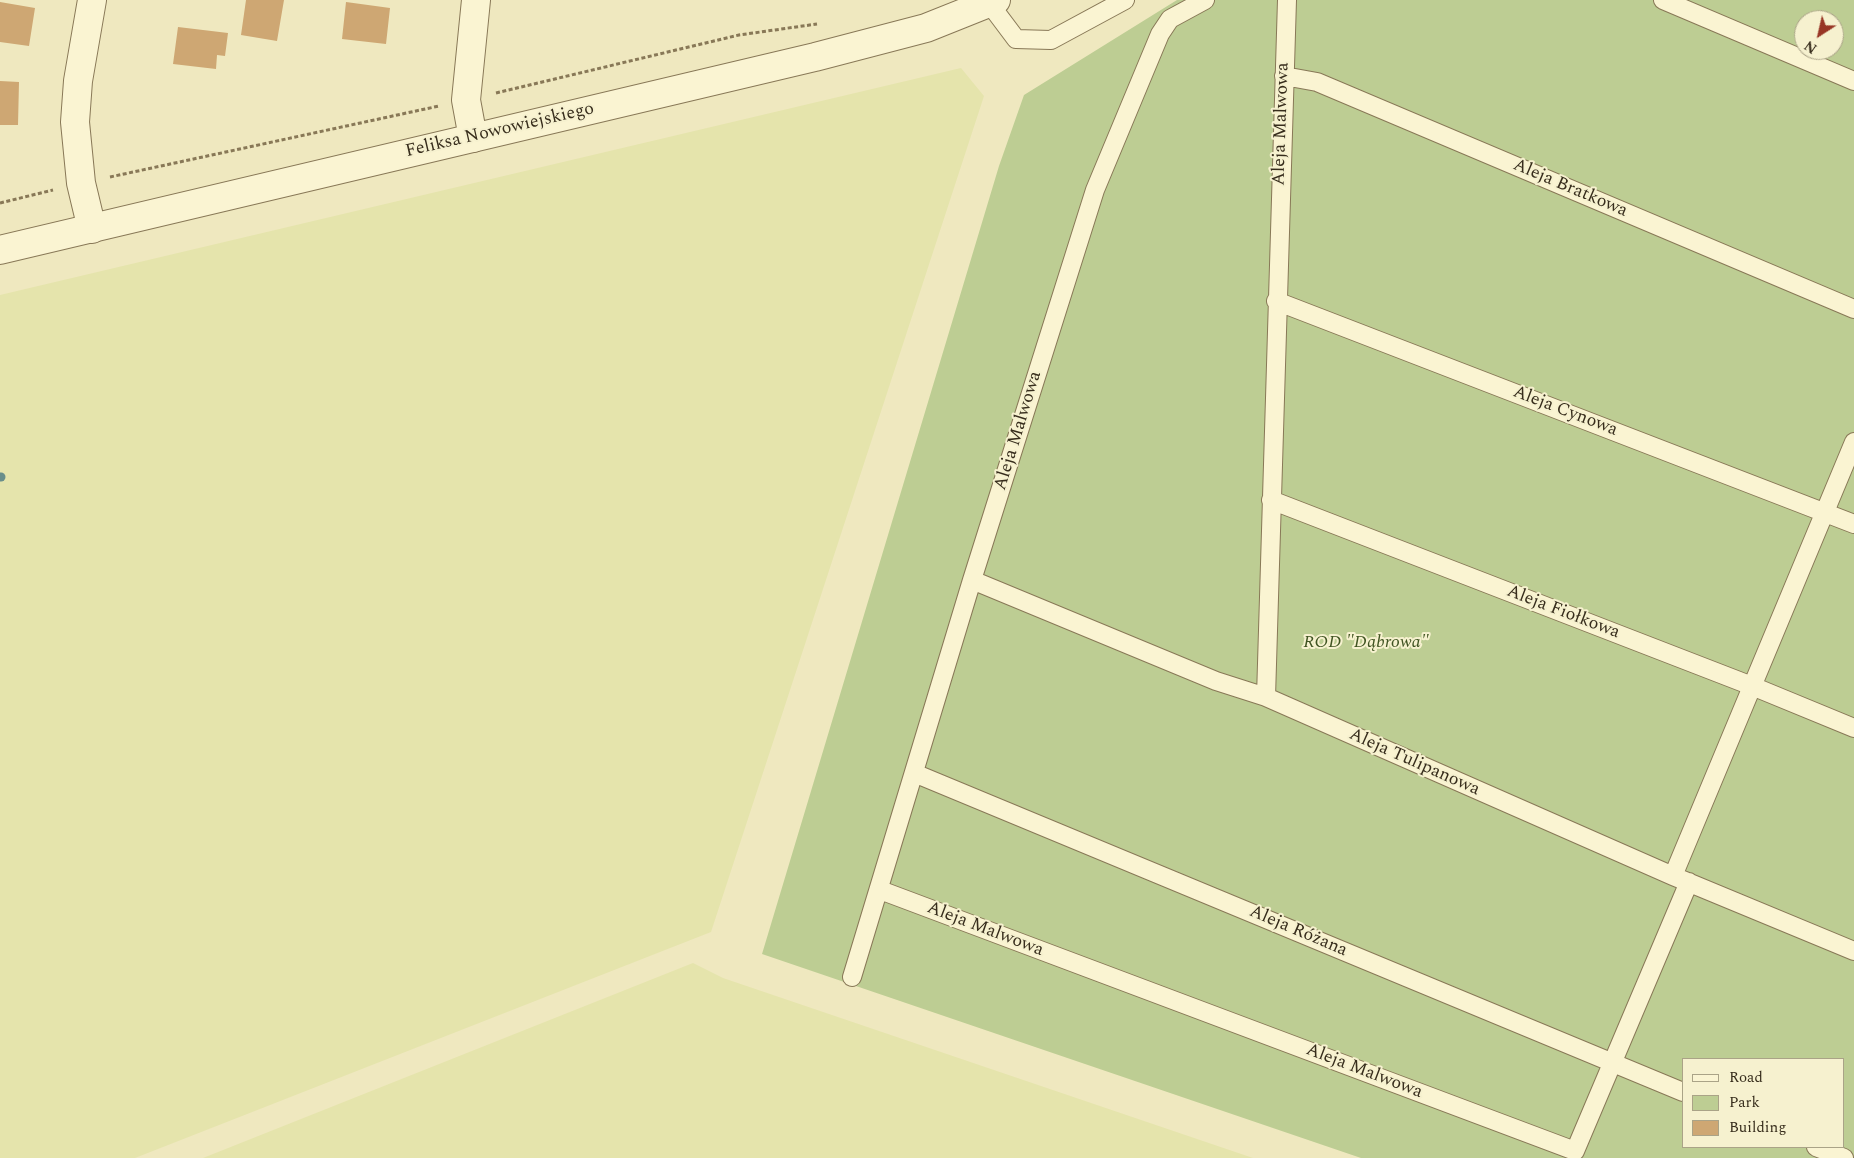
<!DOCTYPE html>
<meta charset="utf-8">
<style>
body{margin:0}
#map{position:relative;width:1854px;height:1158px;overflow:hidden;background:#efe8bf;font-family:Spectral,serif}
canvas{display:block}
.legend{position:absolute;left:1682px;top:1058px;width:162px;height:90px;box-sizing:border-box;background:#f6f1cf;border:1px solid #aaa387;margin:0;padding:6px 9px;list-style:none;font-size:15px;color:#372d1c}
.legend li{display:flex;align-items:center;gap:10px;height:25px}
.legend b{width:25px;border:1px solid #aaa387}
.north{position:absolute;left:1794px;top:10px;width:50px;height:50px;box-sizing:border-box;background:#f6f1cf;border:1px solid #aaa387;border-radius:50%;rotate:215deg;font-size:14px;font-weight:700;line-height:20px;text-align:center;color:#372d1c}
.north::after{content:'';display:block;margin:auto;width:18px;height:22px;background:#983625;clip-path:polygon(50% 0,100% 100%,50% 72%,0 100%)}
</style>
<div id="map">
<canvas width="1854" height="1158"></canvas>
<ul class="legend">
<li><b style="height:6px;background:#faf4d2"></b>Road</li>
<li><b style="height:14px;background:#bdcd93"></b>Park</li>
<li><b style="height:14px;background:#cea773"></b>Building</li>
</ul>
<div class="north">N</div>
</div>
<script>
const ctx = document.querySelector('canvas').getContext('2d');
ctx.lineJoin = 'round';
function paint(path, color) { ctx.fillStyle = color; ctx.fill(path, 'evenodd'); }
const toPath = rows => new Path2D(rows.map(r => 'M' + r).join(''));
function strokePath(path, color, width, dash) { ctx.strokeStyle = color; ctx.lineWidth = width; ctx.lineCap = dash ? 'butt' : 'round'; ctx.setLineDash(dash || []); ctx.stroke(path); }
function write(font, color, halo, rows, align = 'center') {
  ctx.font = font + ' Spectral,serif'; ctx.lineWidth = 4; ctx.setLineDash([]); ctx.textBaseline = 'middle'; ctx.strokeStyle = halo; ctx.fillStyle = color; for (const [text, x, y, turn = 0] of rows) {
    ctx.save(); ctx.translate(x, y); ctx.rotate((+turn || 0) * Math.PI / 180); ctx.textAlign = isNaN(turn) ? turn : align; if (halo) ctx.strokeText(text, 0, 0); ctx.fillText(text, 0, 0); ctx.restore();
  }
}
paint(toPath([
 [961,68,984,96,711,932,135,1158,0,1158,0,295],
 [693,963,723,978,1253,1158,203,1158]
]), '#e5e4ac');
paint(toPath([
 [1177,0,1854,0,1854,1158,1361,1158,762,954,999,166,1024,95],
 [1804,20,1834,20,1834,50,1804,50],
 [1683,1059,1843,1059,1843,1147,1683,1147]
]), '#bdcd93');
strokePath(toPath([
 [0,477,1,477]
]), '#698e8b', 9);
paint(toPath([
 [246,0,284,0,277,41,241,35],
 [0,2,35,8,29,46,0,42],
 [346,2,390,8,386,44,342,39],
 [178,27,228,33,225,56,217,55,216,69,173,64],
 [0,81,19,82,18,125,0,125]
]), '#cea773');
const service = toPath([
 [1663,0,1854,81],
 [989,3,1016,39,1051,40,1125,0],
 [1284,76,1317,82,1854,309],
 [1276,301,1854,524],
 [1271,500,1752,686,1854,728],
 [972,580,1216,681,1266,697,1673,876,1854,951],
 [1266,697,1287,0],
 [914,773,1683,1092],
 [1673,876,1854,442],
 [880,890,1575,1151,1689,882],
 [852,977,972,580,1095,190,1160,34,1170,19,1205,0],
 [1816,1147,1844,1158]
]);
const minor = toPath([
 [92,0,78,81,75,122,81,183,92,229],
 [473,138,466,100,476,0]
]);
const tertiary = toPath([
 [0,250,815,57,926,28,996,0]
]);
strokePath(service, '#887857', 20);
strokePath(minor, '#887857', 30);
strokePath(tertiary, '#887857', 30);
strokePath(toPath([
 [496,93,739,35,817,24],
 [110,177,439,106],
 [0,203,53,190]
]), '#887857', 3, [4, 2.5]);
strokePath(service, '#faf4d2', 18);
strokePath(minor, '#faf4d2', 28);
strokePath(tertiary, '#faf4d2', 28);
write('18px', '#372d1c', '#f6f1cf', [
 ["Aleja Malwowa",1282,124,-88],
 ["Feliksa Nowowiejskiego",500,131,-13],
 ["Aleja Bratkowa",1570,189,23],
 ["Aleja Cynowa",1565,412,21],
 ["Aleja Malwowa",1019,431,-73],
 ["Aleja Fiołkowa",1563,613,21],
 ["Aleja Tulipanowa",1414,763,24],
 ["Aleja Malwowa",985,930,21],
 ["Aleja Różana",1298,932,23],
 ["Aleja Malwowa",1364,1072,21]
]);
write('italic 18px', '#405422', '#f6f1cf', [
 ["ROD \"Dąbrowa\"",1366,643]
]);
</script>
